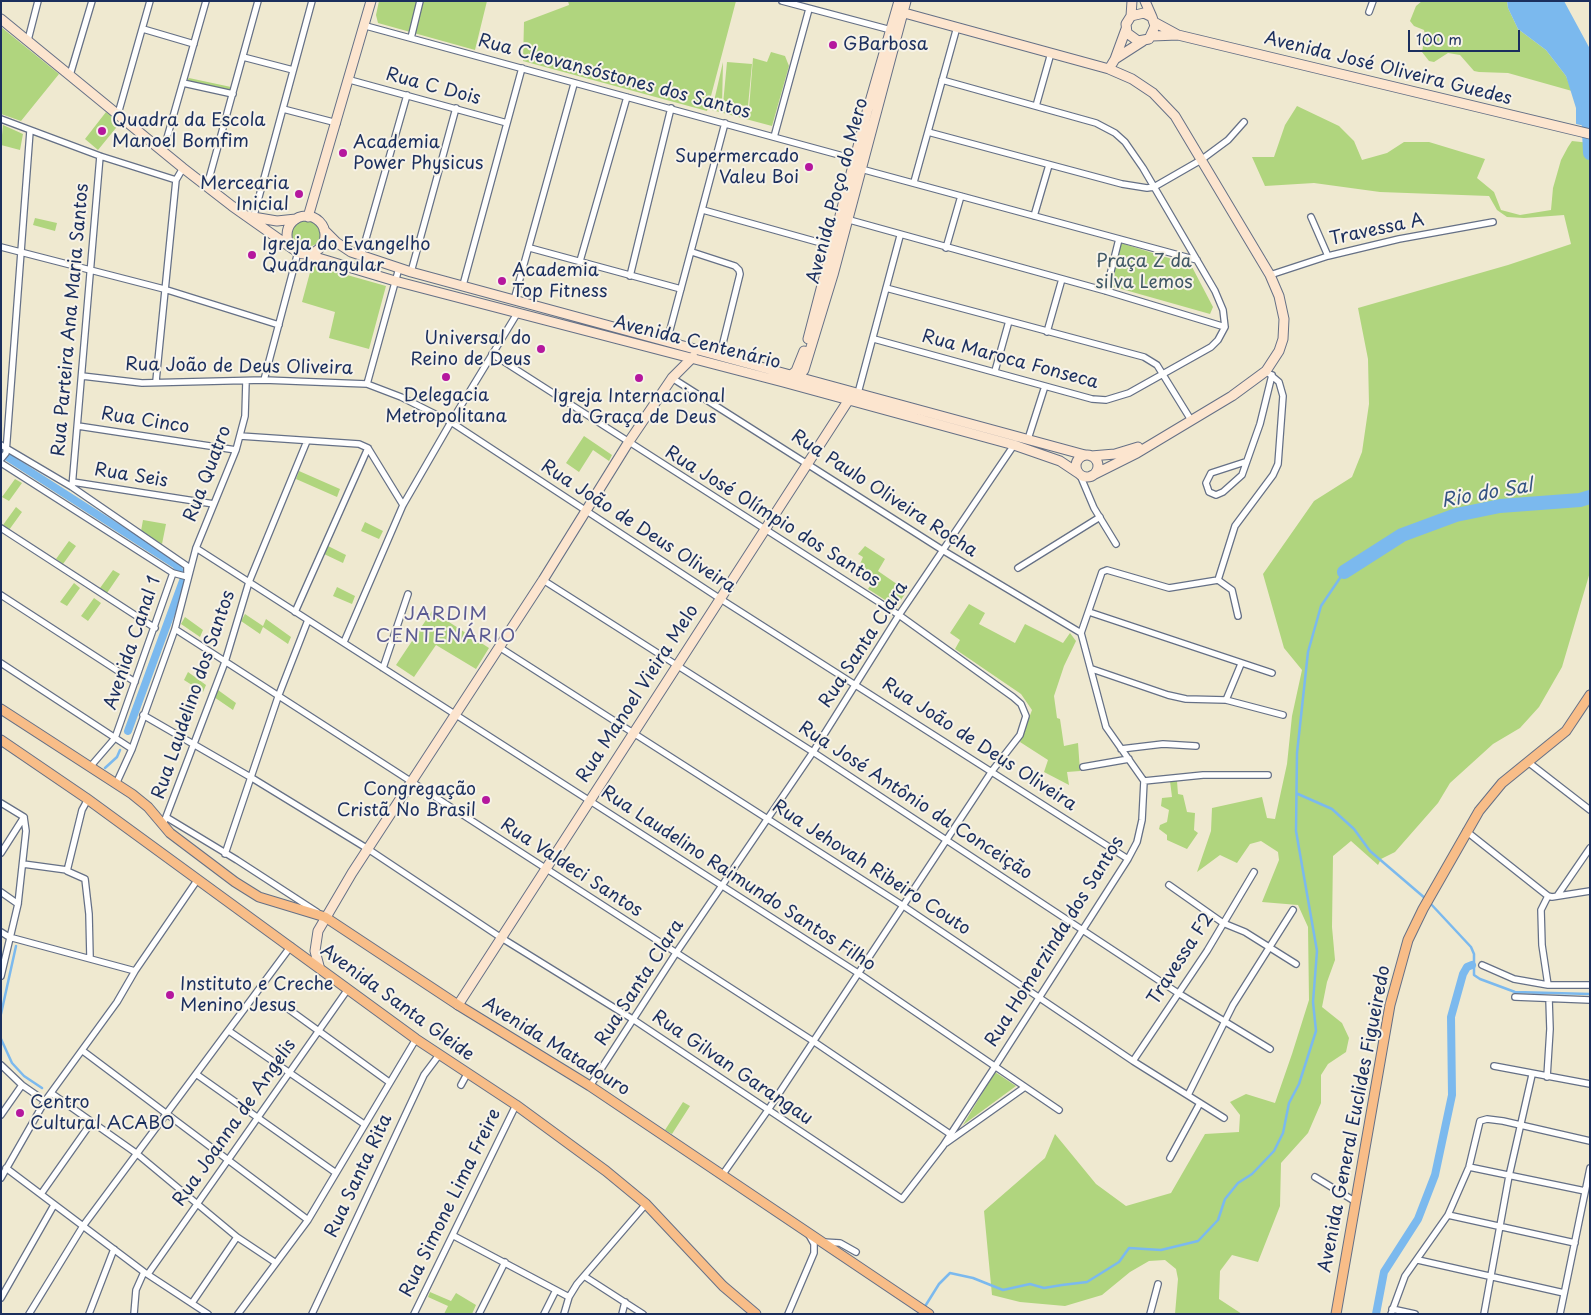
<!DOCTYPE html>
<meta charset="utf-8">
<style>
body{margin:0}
#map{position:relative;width:1591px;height:1315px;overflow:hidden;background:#efe9d0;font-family:"Playpen Sans",sans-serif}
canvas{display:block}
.frame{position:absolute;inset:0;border:2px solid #1b2f5e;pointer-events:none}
.scale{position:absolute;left:1408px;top:30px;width:112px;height:22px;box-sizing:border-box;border:2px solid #1b2f5e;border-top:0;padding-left:6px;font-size:15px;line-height:18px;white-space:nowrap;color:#1b2f5e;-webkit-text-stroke:4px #f7f3e8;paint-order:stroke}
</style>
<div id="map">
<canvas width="1591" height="1315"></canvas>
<div class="frame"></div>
<div class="scale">100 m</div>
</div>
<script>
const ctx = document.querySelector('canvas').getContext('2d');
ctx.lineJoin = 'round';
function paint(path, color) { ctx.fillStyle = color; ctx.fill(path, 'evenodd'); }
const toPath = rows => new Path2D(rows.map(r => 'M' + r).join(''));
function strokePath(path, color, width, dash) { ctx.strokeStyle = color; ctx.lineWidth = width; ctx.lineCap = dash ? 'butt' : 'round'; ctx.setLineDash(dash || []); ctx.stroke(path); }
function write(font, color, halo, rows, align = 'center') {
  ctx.font = font + ' "Playpen Sans",sans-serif'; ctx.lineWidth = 4; ctx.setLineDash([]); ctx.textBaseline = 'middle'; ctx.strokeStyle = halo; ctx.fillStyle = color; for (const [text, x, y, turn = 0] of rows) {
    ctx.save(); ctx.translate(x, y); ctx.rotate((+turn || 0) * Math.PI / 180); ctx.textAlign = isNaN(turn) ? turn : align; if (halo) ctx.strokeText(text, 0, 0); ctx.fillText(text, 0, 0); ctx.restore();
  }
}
paint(toPath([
 [379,1,487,1,475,50,378,23,376,15],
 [568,1,736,1,707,111,523,61,524,22,569,5],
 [1422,1,1507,1,1508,8,1518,29,1546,50,1566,76,1572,91,1508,73,1479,72,1474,71,1460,55,1448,53,1434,62,1429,61,1422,52,1425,35,1424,30,1414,26,1410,21,1416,6],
 [1,27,59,74,21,121,1,114],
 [771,52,785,56,789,66,772,126,712,110,723,62,722,106,749,109,753,58,767,62],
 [727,62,752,64,748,106,723,104],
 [189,78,231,87,230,91,186,81],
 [1297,106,1339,126,1354,141,1362,160,1387,153,1404,142,1429,142,1485,159,1477,178,1494,192,1501,210,1520,215,1551,210,1553,188,1561,160,1568,147,1572,141,1590,143,1590,572,1562,667,1539,707,1520,728,1493,744,1450,783,1438,803,1395,852,1381,859,1378,865,1351,841,1333,856,1332,927,1335,960,1327,982,1322,1007,1342,1023,1349,1038,1346,1052,1328,1064,1321,1075,1321,1103,1308,1133,1281,1163,1280,1206,1258,1262,1232,1255,1220,1271,1219,1299,1242,1314,1175,1314,1178,1279,1176,1269,1165,1260,1149,1261,1130,1272,1102,1295,1065,1306,1020,1302,992,1295,984,1211,1045,1158,1055,1134,1096,1184,1126,1206,1171,1193,1205,1134,1239,1132,1240,1115,1230,1102,1246,1094,1275,1103,1292,1054,1309,1000,1308,927,1298,905,1262,902,1279,860,1278,852,1261,841,1250,844,1237,863,1220,855,1197,872,1211,831,1212,808,1262,797,1267,818,1275,819,1287,764,1292,716,1302,670,1284,648,1263,574,1314,501,1352,477,1362,452,1369,404,1368,359,1358,308,1508,265,1571,244,1564,215,1524,218,1507,217,1497,210,1489,196,1380,192,1314,183,1265,186,1252,157,1274,157,1285,125],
 [106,112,120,123,98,150,85,139],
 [3,125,23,134,20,150,1,145],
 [35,218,57,223,55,231,33,225],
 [305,219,317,223,321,234,318,243,306,249,296,244,291,234,295,224],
 [1121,243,1191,265,1213,307,1210,314,1111,286],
 [312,265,386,286,369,349,329,338,335,312,302,302],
 [584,436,612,455,609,461,593,450,579,472,566,463],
 [299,471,340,489,337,497,296,479],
 [15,479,22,483,9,501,2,497],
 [16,507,22,512,9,530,3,525],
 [143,520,166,524,162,544,141,531],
 [365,522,383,531,379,539,361,531],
 [69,541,76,546,63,564,56,559],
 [328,546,346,555,343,563,324,554],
 [865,546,885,559,878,571,907,591,896,607,868,589,874,580,858,569,863,557,858,554],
 [113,570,120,574,107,593,100,588],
 [74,583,80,588,67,606,60,602],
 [337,587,355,596,352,604,333,596],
 [94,598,101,603,88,621,81,616],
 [969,604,985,613,979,624,1015,643,1025,624,1063,643,1070,633,1076,641,1064,666,1054,696,1057,718,1060,719,1064,746,1078,743,1080,771,1067,772,1069,785,1044,772,1048,760,1020,742,1032,710,1021,694,955,649,960,640,950,633],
 [432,611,489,648,476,669,436,645,414,677,396,665],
 [245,614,263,626,266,619,291,637,288,644,263,627,260,634,241,621],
 [185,617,203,630,200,637,181,624],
 [188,672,206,685,203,692,184,680],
 [218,690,236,703,233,710,214,697],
 [1170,781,1177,781,1178,794,1183,795,1187,812,1195,813,1194,830,1198,833,1187,849,1167,840,1167,835,1159,829,1160,825,1167,822,1169,810,1161,806,1162,798,1172,797],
 [995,1072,1016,1086,963,1125],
 [683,1102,690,1106,672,1134,665,1130],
 [430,1292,451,1301,456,1293,476,1305,472,1314,444,1314,448,1306,428,1297]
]), '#b0d57e');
paint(toPath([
 [1507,1,1564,1,1590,49,1590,127,1576,124,1576,108,1566,76,1546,50,1518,29,1508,8]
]), '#7bb9ee');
strokePath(toPath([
 [105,768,117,757,120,750],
 [1298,794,1332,809,1354,829,1370,851,1426,899],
 [1430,903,1471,947,1474,954,1474,975,1480,979,1515,992,1590,994],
 [1,1014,16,946],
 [1,1039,12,1063,24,1076,42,1088],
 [924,1308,939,1284,950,1273,973,1278,1003,1290,1030,1284,1044,1288,1062,1285,1087,1282,1119,1262,1129,1248,1161,1250,1198,1241,1218,1220,1225,1199,1238,1183,1252,1174,1274,1151,1283,1133,1289,1103,1299,1084,1316,1031,1313,1002,1317,951,1296,831,1297,753,1308,652,1321,606,1344,572]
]), '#7bb9ee', 2.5);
strokePath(toPath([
 [1,453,176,565,184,578,128,731],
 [1376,1314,1384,1272,1418,1219,1435,1175,1452,1095,1451,1017,1463,974,1467,967,1472,965]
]), '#7bb9ee', 8);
strokePath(toPath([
 [1588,108,1590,153],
 [1344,572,1402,535,1456,515,1500,506,1580,500,1590,497]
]), '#7bb9ee', 14);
const street = toPath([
 [782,1,891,30],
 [1369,12,1373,1],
 [366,26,854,159],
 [143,29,194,44],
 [411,38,420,1],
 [28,40,38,1],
 [243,57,293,70],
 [70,75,92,1],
 [350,80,507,123],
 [183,83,233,94],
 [1036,106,1051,53],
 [283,109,337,123],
 [118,114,150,1],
 [1,119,100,156,176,180],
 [928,132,1122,184,1147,188,1154,187,1201,160,1228,140,1244,122],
 [774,137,809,9],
 [163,152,206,1],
 [861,169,1197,260],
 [914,182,957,27],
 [207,186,258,1],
 [703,210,832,246],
 [1034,216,1049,165],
 [1311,217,1328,256],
 [253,219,312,1],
 [846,219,1106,291,1225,327],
 [1,247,164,289,279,325],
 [530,248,681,289],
 [946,248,961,196],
 [692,252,735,266,739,270,740,274,720,355],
 [361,256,407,95],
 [580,261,627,97],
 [411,272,456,108],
 [1270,275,1328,256,1399,239,1493,222],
 [630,276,671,108],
 [463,285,522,68],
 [886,288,1144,357,1157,365,1191,420],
 [1106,291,1119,239],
 [514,300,574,84],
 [1047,332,1062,279],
 [874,339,1092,399,1106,400,1129,393,1211,347,1218,340,1225,327,1223,310,1215,291,1143,168,1125,142,1115,133,1096,123,942,80],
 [667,341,725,123],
 [492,354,899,615,1013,697,1021,704,1026,716,1020,735,992,771,768,1110,723,1174],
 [995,371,1009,321],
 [82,376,142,383,264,380,367,384,401,397,451,422,719,598,1128,859],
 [672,378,944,551,1081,633],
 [264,380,298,252],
 [156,381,176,180,183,168],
 [367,384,399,268],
 [858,393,900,236],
 [78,426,236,450],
 [240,436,359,444,368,448,403,505],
 [1028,439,1045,386],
 [1,445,72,487,187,566,187,572],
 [1,459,6,453,30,131],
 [1245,462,1211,473,1206,483,1209,492,1216,495,1223,492,1242,475,1260,424,1272,375],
 [1,463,173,573,188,577],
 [1080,475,1094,508,1116,544],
 [73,482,214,504],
 [72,487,100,156],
 [1,528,155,628],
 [196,548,858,973,1059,1110],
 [1018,568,1100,517],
 [543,580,813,752,1178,993,1270,1049],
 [1218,580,1235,526,1273,475,1278,464,1283,396,1279,382,1266,371],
 [1,595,135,682],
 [295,612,368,448],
 [1089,612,1272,673],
 [175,629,813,1041,950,1134],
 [1081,633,1102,572,1107,570,1169,588,1218,580,1232,590,1238,616],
 [344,642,403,505,451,422,518,312],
 [499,647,902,905,1133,1061,1224,1118],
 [1,663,132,749],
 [383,668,408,594],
 [1092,669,1168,695,1186,699,1226,700,1283,715],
 [1226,700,1241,664],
 [143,715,252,778,368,849,500,937,634,1020,902,1199,943,1146,996,1065,1128,859,1137,842,1142,820,1144,781,1106,727,1081,633],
 [1121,749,1163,744,1196,746],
 [1528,762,1590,810],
 [90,767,115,738,173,573],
 [1083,767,1129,759],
 [1144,781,1203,775,1268,775],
 [116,784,132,749,175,629,196,548,236,450,245,416,246,381],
 [88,799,82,810,67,871,85,879,89,914,90,957],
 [1,803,24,817,26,831,18,904,1,976],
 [166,817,225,662,249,582,307,441],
 [165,820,166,817,237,860,317,912],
 [1466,831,1548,896,1552,897,1590,891],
 [1,853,24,817],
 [225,854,278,697,308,620],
 [23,864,67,870],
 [1169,885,1223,923,1245,932,1296,964],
 [1,892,18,904],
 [1557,896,1590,848],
 [1,932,9,937,135,971],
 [1482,965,1514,979,1548,985,1590,985],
 [1548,985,1542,945,1541,910,1548,896],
 [1515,997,1590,1000],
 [287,1008,389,1082],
 [229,1031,364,1124],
 [83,1051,308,1220],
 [1133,1061,1207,951,1254,872],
 [1,1065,22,1085,45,1101],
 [1494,1066,1590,1084],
 [196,1074,336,1173],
 [1547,1077,1550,1029,1549,999],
 [461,1085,467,1074],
 [590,1086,676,953,813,752,899,615,1014,445],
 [51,1093,136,1153,237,1237,276,1263],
 [1188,1095,1233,1005,1293,910],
 [1,1115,22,1085],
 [946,1143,1025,1087],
 [1170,1158,1200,1103],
 [1469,1167,1585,1191],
 [6,1168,144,1272,208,1314],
 [1315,1177,1356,1202],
 [1,1178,45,1101,117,1002,135,971,198,879],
 [41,1194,91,1123],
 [1448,1215,1575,1243],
 [454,1236,569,1297],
 [823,1242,840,1243,856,1252],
 [1418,1260,1564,1293],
 [148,1274,348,989],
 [584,1276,643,1314],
 [1,1298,54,1205],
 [192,1303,237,1237],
 [1392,1309,1415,1314],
 [29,1314,83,1226,291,946],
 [89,1314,114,1249],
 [134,1314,136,1290,144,1272],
 [238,1314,308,1220,416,1039],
 [312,1314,424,1075,439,1055],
 [414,1314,516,1105],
 [479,1314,505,1262],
 [544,1314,556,1290],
 [564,1314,569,1297,577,1284,646,1204],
 [622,1314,625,1302],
 [788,1314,814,1253,814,1244,809,1235],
 [1150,1314,1158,1284],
 [1391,1314,1405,1276,1448,1215,1469,1167,1480,1121,1487,1119,1503,1121,1590,1141],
 [1484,1314,1509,1176,1532,1075],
 [1560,1314,1590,1168]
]);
const secondary = toPath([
 [1145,1,1152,17],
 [897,11,1109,69,1132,79,1153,93,1175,116,1270,275,1279,296,1284,319,1283,339,1279,351,1266,371,1232,396,1137,453,1091,476],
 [1131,16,1144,13,1152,17,1155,26,1149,39,1138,41,1127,33,1126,24,1131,16,1132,1],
 [1,19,183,168,232,206,293,249],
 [1154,22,1178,35],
 [1152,36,1178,35,1590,134],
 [1115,59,1143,41],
 [1109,69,1115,59,1126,29],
 [247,216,277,221,296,219],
 '287 235a19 19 0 1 1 38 0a19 19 0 1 1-38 0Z',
 [308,217,371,1],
 [324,230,336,242,351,252,411,272,1085,455],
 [305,254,395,281,783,382,1014,445,1060,461,1078,473],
 [808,339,867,112,899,1],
 [788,378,796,371,804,351],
 [795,381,804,370,833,275,906,1],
 '1076 466a11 11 0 1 1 22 0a11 11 0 1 1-22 0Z',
 [1091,456,1115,454,1138,447],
 [319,966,315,951,318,931,352,873,543,580,628,443,672,378,693,357],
 [458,1005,848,401]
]);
const primary = toPath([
 [1,709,132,794,148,807,170,833,235,882,259,897,325,917,458,1005,590,1086,929,1314],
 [1,740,86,798,416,1039,516,1105,606,1171,646,1204,723,1286,756,1314],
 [1336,1314,1390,1005,1408,940,1423,909,1479,811,1502,783,1566,731,1590,695]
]);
strokePath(street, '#657086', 8);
strokePath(secondary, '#657086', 11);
strokePath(primary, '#657086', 11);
strokePath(street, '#fff', 5.5);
strokePath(secondary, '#fce5cf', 9);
strokePath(primary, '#f8bd88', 9);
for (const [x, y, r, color] of [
 [833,45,5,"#b5179e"],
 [102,131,5,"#b5179e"],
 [343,153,5,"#b5179e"],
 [809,167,5,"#b5179e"],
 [299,194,5,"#b5179e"],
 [252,255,5,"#b5179e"],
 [502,281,5,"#b5179e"],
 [541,349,5,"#b5179e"],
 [446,377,5,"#b5179e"],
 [639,378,5,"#b5179e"],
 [486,800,5,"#b5179e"],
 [170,995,5,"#b5179e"],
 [20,1113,5,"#b5179e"]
]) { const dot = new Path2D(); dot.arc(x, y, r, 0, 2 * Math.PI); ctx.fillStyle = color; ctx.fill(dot); strokePath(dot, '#f7f3e8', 2); }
write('18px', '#1b2f5e', '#f7f3e8', [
 ["GBarbosa",843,45],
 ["Quadra da Escola",112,121],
 ["Manoel Bomfim",112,142],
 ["Academia",353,143],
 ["Power Physicus",353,164],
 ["Supermercado",799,157,"right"],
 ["Valeu Boi",799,178,"right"],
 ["Mercearia",289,184,"right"],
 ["Inicial",289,205,"right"],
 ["Igreja do Evangelho",262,245],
 ["Quadrangular",262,266],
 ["Academia",512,271],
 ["Top Fitness",512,292],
 ["Universal do",531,339,"right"],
 ["Reino de Deus",531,360,"right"],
 ["Delegacia",446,396,"center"],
 ["Metropolitana",446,417,"center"],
 ["Igreja Internacional",639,397,"center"],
 ["da Graça de Deus",639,418,"center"],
 ["Congregação",476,790,"right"],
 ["Cristã No Brasil",476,811,"right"],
 ["Instituto e Creche",180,985],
 ["Menino Jesus",180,1006],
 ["Centro",30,1103],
 ["Cultural ACABO",30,1124]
], 'left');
write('18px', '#1b2f5e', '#f7f3e8', [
 ["Avenida José Oliveira Guedes",1388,69,14],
 ["Rua Cleovansóstones dos Santos",614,77,15],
 ["Rua C Dois",433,87,15],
 ["Avenida Poço do Mero",838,191,-75],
 ["Travessa A",1377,230,-12],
 ["Rua Parteira Ana Maria Santos",71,320,-85],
 ["Avenida Centenário",697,343,14],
 ["Rua Maroca Fonseca",1010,360,15],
 ["Rua João de Deus Oliveira",239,367,1],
 ["Rua Cinco",145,421,9],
 ["Rua Quatro",208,474,-69],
 ["Rua Seis",131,476,9],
 ["Rua Paulo Oliveira Rocha",884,494,33],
 ["Rua José Olímpio dos Santos",772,517,32],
 ["Rua João de Deus Oliveira",638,527,33],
 ["Avenida Canal 1",133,643,-71],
 ["Rua Santa Clara",864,645,-57],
 ["Rua Manoel Vieira Melo",638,694,-57],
 ["Rua Laudelino dos Santos",194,695,-71],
 ["Rua João de Deus Oliveira",979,745,33],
 ["Rua José Antônio da Conceição",915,801,33],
 ["Rua Valdeci Santos",571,868,33],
 ["Rua Jehovah Ribeiro Couto",871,868,33],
 ["Rua Laudelino Raimundo Santos Filho",738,879,33],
 ["Rua Homerzinda dos Santos",1055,942,-58],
 ["Travessa F2",1181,959,-57],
 ["Rua Santa Clara",640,983,-57],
 ["Avenida Santa Gleide",397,1003,36],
 ["Avenida Matadouro",556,1047,32],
 ["Rua Gilvan Garangau",732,1068,34],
 ["Avenida General Euclides Figueiredo",1355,1119,-79],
 ["Rua Joanna de Angelis",235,1123,-55],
 ["Rua Santa Rita",359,1176,-65],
 ["Rua Simone Lima Freire",451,1203,-64]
]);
write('18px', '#405866', '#f7f3e8', [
 ["Praça Z da",1144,262],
 ["silva Lemos",1144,283]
]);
write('italic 19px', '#335282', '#f7f3e8', [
 ["Rio do Sal",1487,494,-10]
]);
ctx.letterSpacing = '1px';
write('19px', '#5b5b92', '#f7f3e8', [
 ["JARDIM",446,615],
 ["CENTENÁRIO",446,637]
]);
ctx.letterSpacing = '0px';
</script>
